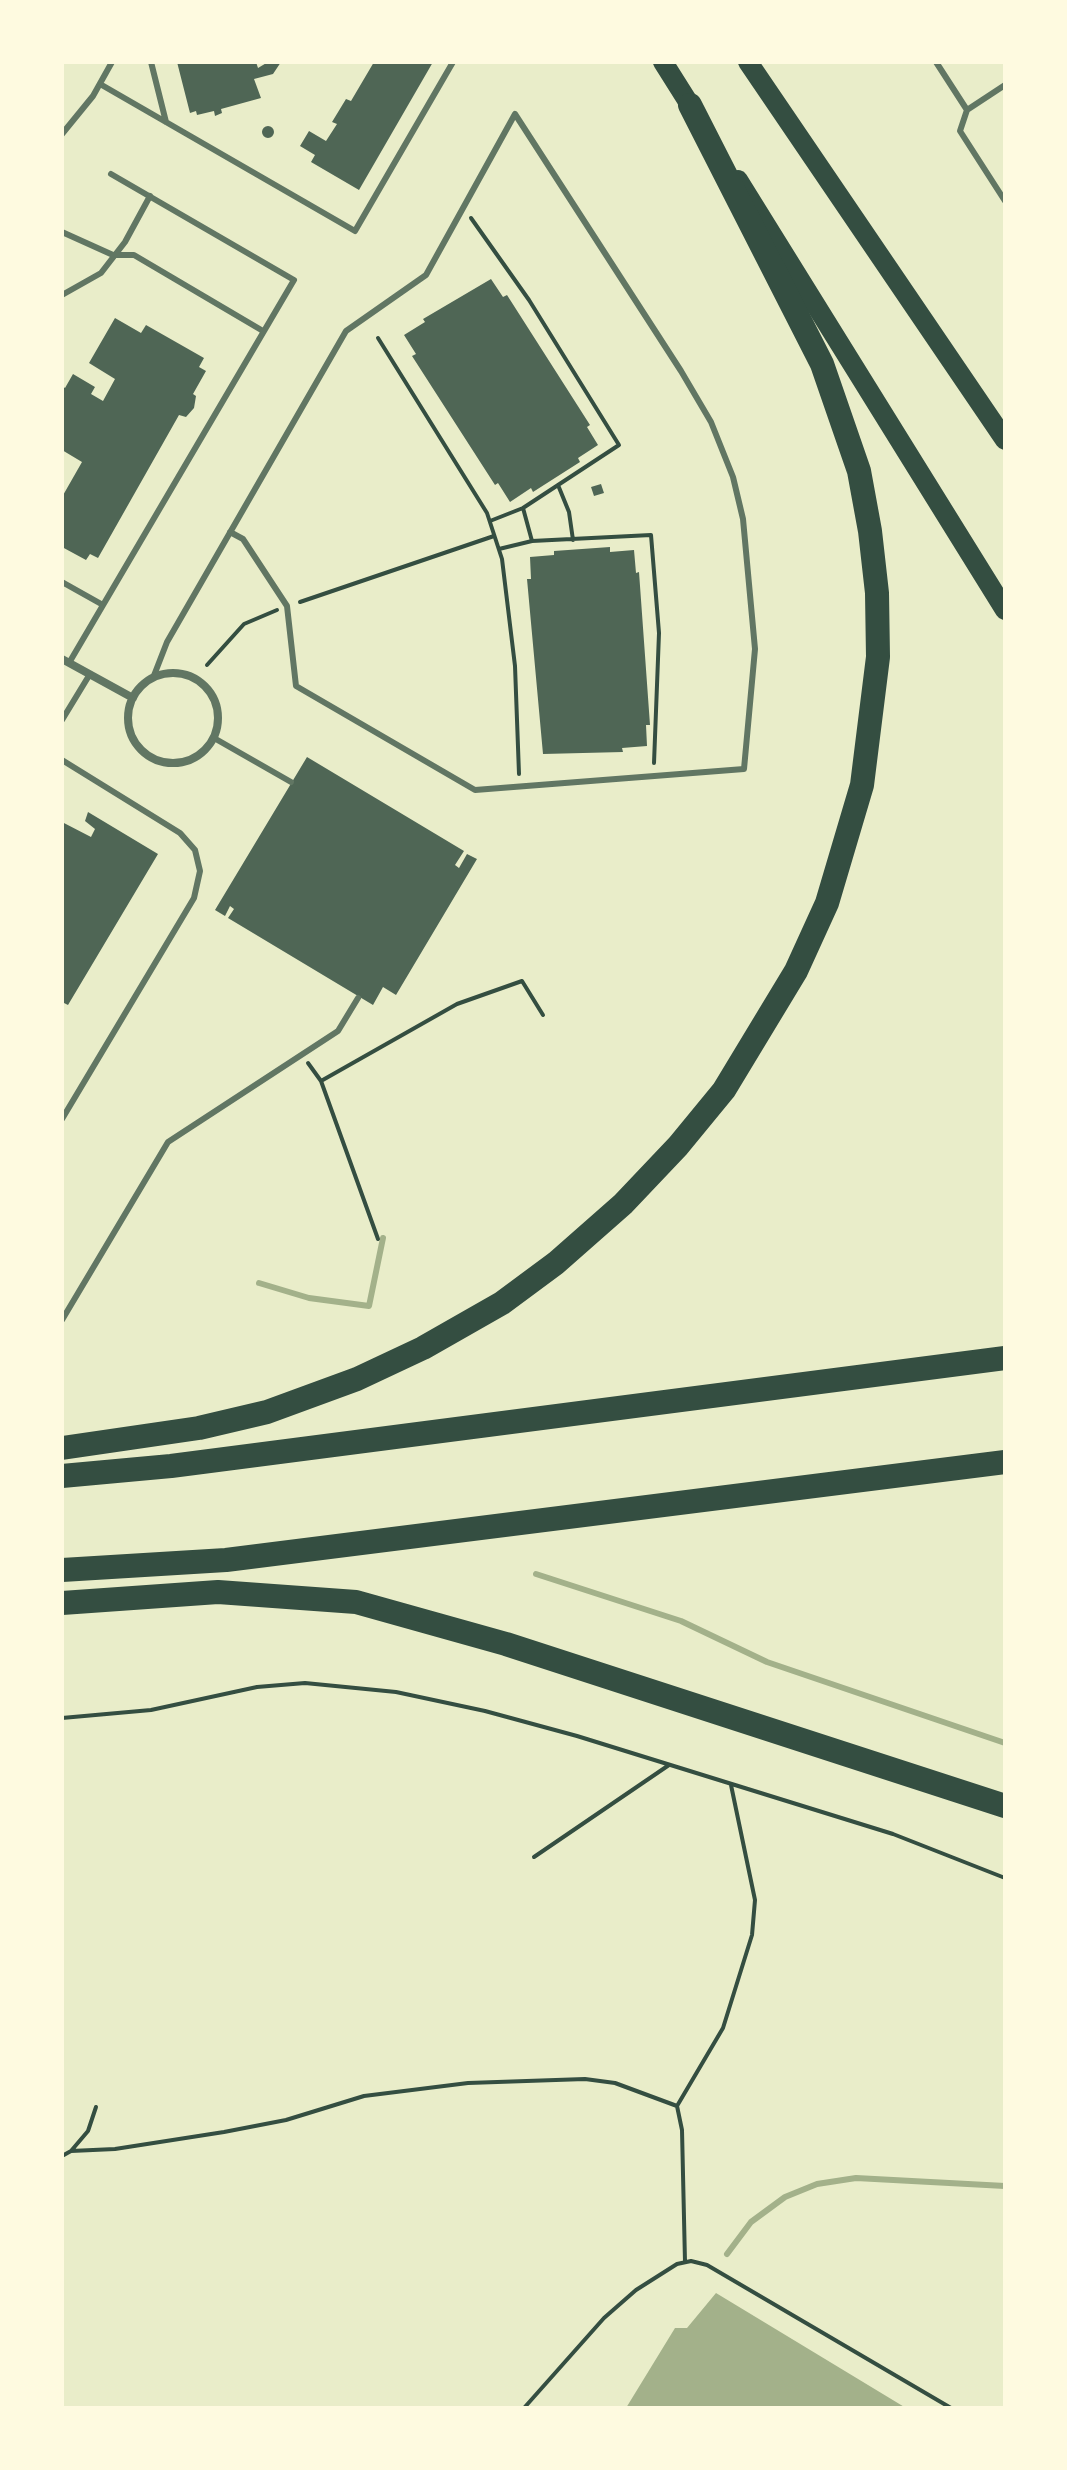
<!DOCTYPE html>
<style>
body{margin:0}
#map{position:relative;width:1067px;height:2470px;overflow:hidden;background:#e9edc9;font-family:"PT Sans",sans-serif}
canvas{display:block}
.frame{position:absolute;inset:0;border:64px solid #fefae0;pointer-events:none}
</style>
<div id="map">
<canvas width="1067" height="2470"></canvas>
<div class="frame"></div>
</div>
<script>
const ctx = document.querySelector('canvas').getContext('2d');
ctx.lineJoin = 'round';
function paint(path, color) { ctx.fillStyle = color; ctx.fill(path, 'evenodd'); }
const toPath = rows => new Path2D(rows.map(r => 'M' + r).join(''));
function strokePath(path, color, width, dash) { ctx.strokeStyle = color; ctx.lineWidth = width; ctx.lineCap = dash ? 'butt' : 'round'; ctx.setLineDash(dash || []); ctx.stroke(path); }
paint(toPath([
 [716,2293,906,2408,626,2408,675,2328,687,2328]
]), '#a3b18a');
strokePath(toPath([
 [259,1283,309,1298,369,1306,383,1238],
 [536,1574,681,1621,767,1662,1005,1743],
 [727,2254,751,2222,785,2197,817,2184,856,2178,1005,2186]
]), '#a3b18a', 6);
paint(toPath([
 [177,62,256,62,258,68,268,62,281,62,273,74,254,79,261,98,221,109,222,113,215,116,214,111,197,115,196,111,190,113],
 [374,62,433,62,359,190,311,162,315,155,300,146,309,131,326,141,337,124,332,122,346,99,351,101],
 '262 132a6 6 0 1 1 12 0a6 6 0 1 1-12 0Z',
 [491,279,503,297,507,295,590,425,587,427,598,445,578,458,580,462,533,492,531,488,510,502,498,483,495,485,412,356,416,354,404,335,425,322,423,319],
 [115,318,141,333,146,325,204,358,199,367,206,371,193,394,196,396,194,408,186,417,179,415,98,558,90,554,86,560,62,547,62,497,82,462,62,450,62,386,65,388,73,374,95,387,91,394,103,401,115,379,89,363],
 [601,484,604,493,594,496,591,487],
 [610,547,610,552,634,550,636,573,639,572,650,725,646,725,647,746,622,748,623,752,543,754,527,579,531,579,530,557,554,555,554,551],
 [307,757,464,851,455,865,459,868,467,854,477,859,396,995,383,987,373,1005,228,918,234,909,230,906,225,916,215,910],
 [88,812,158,854,68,1005,62,1002,62,822,91,837,95,829,85,821]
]), '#4f6655');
strokePath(toPath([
 [471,218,529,300,619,445,523,508,490,521],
 [378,338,487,513,502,559,515,666,519,774],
 [558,485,569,512,573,540],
 [523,508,532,541],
 [499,549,532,541,651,535,659,633,654,763],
 [300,602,494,536],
 [207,665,244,624,277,610],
 [308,1063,321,1081,378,1239],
 [321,1081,457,1004,522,981,543,1015],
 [62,1718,151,1710,257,1687,305,1683,396,1692,485,1711,577,1736,893,1834,1005,1878],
 [534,1857,669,1765],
 [71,2151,115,2149,224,2132,286,2120,364,2096,468,2083,585,2079,615,2083,677,2106],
 [62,2156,71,2151,88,2131,96,2107],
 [685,2262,682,2130,677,2106,723,2028,752,1935,755,1900,731,1785],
 [524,2408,604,2318,636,2290,677,2264,691,2261,707,2265,951,2408]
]), '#344e41', 4);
strokePath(toPath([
 [151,62,166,122],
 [936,62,967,110,1005,85],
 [100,84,355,231,453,62],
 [967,110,960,131,1005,201],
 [62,134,93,96,112,62],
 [62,232,113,255,134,255,263,331],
 [62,295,101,273,125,242,150,196],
 [62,582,103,605],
 [69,663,294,280,111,174],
 [153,678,167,642,346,331,426,275,515,114,681,371,711,422,733,477,743,519,755,649,744,769,475,790,296,686,287,606,243,539,230,532],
 [62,720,90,674],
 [214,738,291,782],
 [62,760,180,833,195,850,200,871,194,898,62,1119],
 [62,1320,168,1142,338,1031,358,998]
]), '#617663', 6);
strokePath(toPath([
 [62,659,133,698],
 '128 718a45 45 0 1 1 90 0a45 45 0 1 1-90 0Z'
]), '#617663', 8);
strokePath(toPath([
 [663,62,697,116],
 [748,62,1005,440],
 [738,180,1005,610]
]), '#344e41', 20);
strokePath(toPath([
 [62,1448,199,1428,267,1412,357,1379,423,1348,502,1303,556,1263,623,1204,678,1146,724,1090,796,971,827,903,862,785,878,657,877,593,870,531,859,471,822,364,690,105],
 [62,1476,171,1466,1005,1358],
 [62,1570,226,1560,1005,1462],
 [62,1603,218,1592,356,1602,506,1644,1005,1806]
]), '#344e41', 24);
</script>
